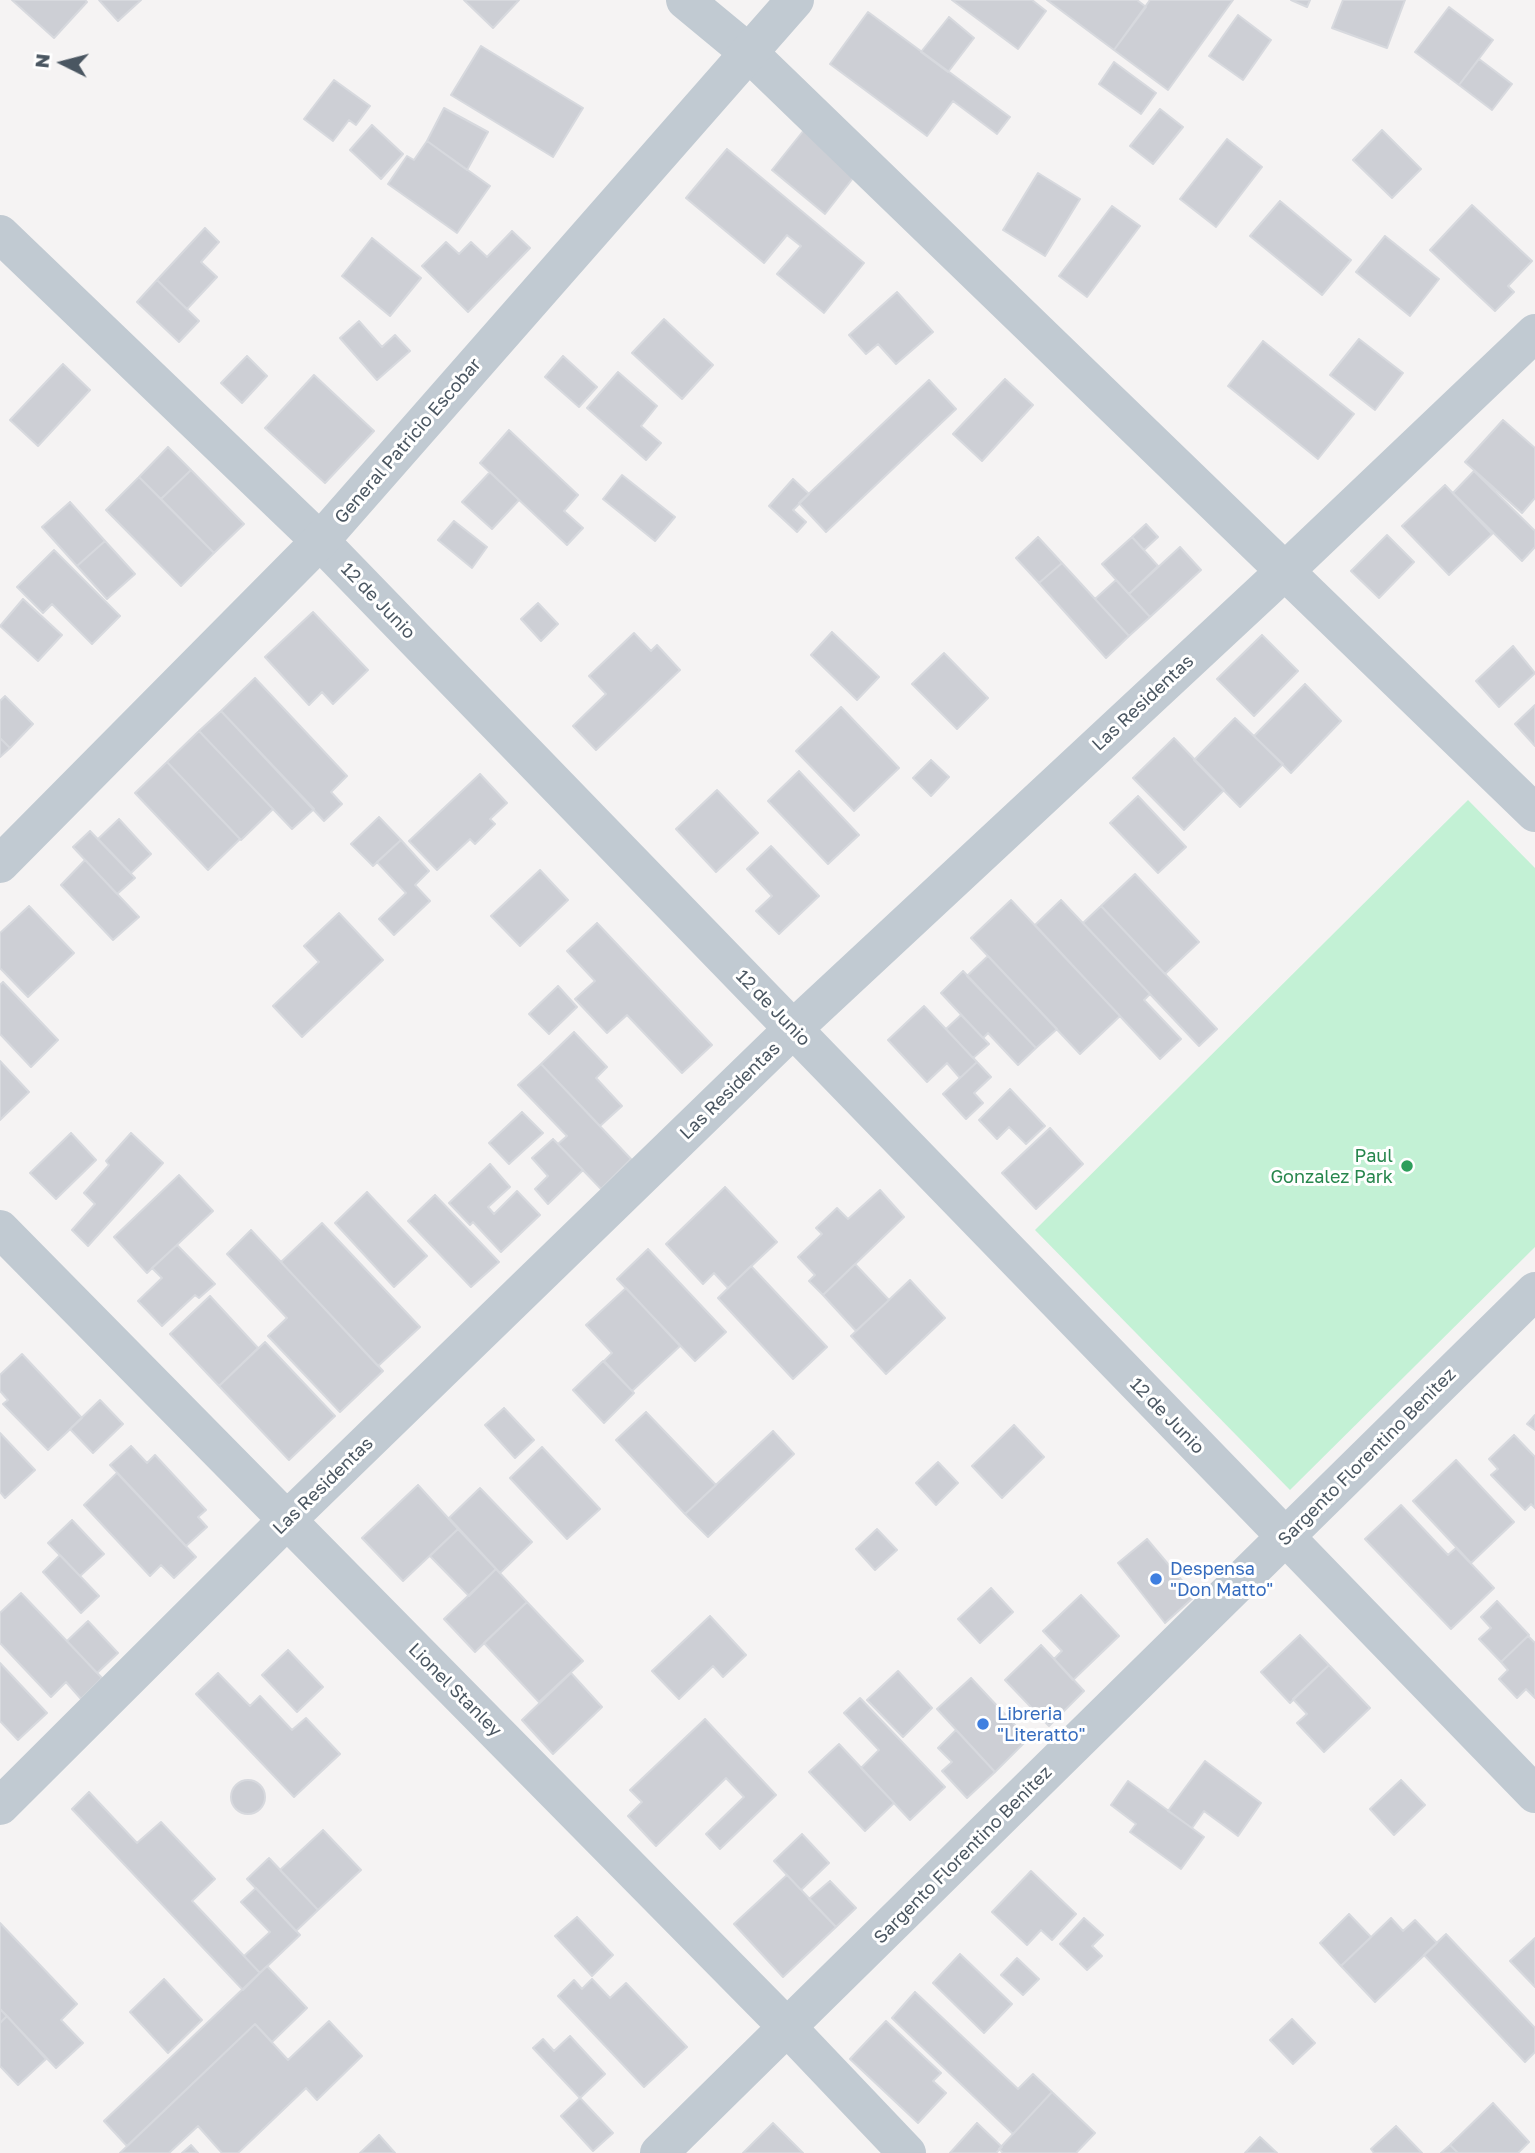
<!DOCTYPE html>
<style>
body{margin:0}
#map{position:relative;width:1535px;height:2153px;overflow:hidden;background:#f5f3f3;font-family:"Golos Text",sans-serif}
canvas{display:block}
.north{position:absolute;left:28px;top:28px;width:70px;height:70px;-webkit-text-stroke:5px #fff;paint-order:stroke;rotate:276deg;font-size:19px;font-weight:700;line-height:28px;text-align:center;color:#4a5661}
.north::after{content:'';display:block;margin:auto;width:24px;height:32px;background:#4a5661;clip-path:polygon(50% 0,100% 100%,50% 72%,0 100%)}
</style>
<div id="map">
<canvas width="1535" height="2153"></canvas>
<div class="north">N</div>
</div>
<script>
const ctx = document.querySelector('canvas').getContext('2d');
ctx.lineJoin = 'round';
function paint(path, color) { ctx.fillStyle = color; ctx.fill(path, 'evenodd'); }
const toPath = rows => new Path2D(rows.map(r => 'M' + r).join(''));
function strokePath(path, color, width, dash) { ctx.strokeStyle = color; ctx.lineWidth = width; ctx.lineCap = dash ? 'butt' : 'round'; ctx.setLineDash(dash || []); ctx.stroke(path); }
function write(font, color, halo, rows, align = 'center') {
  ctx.font = font + ' "Golos Text",sans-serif'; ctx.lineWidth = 6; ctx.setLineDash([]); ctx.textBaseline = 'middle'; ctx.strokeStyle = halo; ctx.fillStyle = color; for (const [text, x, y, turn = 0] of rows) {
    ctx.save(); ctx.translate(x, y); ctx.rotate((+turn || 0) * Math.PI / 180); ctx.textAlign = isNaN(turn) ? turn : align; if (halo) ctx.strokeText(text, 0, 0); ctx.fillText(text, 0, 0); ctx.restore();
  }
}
paint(toPath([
 [1468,800,1535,868,1535,1247,1290,1490,1035,1230]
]), '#c3f1d5');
const building = toPath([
 [12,0,85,0,87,2,54,38,12,0],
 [99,0,141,0,118,21,99,0],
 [464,0,519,0,493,28,464,0],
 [952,0,1032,0,1046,11,1018,49,952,0],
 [1047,0,1137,0,1146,7,1114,50,1047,0],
 [1150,0,1233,0,1168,90,1114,50,1150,0],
 [1291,0,1310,0,1307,7,1291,0],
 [1343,0,1405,0,1387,48,1332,28,1343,0],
 [1449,7,1493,40,1459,85,1415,52,1449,7],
 [868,12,1010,117,997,134,953,101,927,136,830,64,868,12],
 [1238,15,1271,40,1243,80,1209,56,1238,15],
 [949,17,974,38,948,72,921,52,949,17],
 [481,46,583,108,553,157,451,95,481,46],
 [1479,59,1512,84,1492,110,1459,85,1479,59],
 [1114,62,1156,93,1141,114,1099,84,1114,62],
 [334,80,370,106,356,125,349,120,333,141,304,119,334,80],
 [444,108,488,132,467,170,427,141,444,108],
 [1160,109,1183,127,1153,164,1130,146,1160,109],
 [372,125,403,154,381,179,350,150,372,125],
 [804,130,857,173,825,214,772,170,804,130],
 [1382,130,1421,169,1392,198,1353,160,1382,130],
 [1227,139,1262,167,1216,227,1180,199,1227,139],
 [427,141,490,186,457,233,388,184,407,156,414,160,427,141],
 [727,149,864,263,824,313,777,274,801,246,787,235,764,263,686,198,727,149],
 [1038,173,1080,199,1045,256,1003,230,1038,173],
 [1280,201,1351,260,1322,295,1250,236,1280,201],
 [1472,205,1532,261,1508,286,1514,292,1495,311,1430,250,1472,205],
 [1112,206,1140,226,1087,297,1059,276,1112,206],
 [205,228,219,242,201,262,217,277,187,309,157,280,205,228],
 [512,231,530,248,468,312,422,266,446,242,459,254,471,242,487,257,512,231],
 [1385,236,1439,279,1410,316,1356,272,1385,236],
 [372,238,421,278,390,316,342,276,372,238],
 [157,280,199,321,179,342,137,302,157,280],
 [897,292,933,332,896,364,878,344,866,354,849,335,897,292],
 [664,319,713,365,682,399,632,353,664,319],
 [359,321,382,347,395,335,410,351,377,380,340,338,359,321],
 [1359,339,1403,373,1375,410,1330,375,1359,339],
 [1263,341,1354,414,1318,459,1228,386,1263,341],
 [247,356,267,376,242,403,221,383,247,356],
 [563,356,597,387,579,407,545,377,563,356],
 [63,364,90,390,38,446,10,420,63,364],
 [618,372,657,406,641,426,661,443,646,460,587,408,618,372],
 [314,375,374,431,325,483,265,428,314,375],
 [1005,379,1033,405,982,461,953,434,1005,379],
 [929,380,956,409,826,532,799,503,929,380],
 [1503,420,1535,448,1535,498,1522,513,1465,462,1503,420],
 [509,430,578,495,564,511,583,528,567,545,480,463,509,430],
 [168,447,191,470,161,499,139,477,168,447],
 [191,470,244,524,214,553,161,499,191,470],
 [1474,471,1535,531,1535,547,1522,561,1453,493,1474,471],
 [490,472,519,500,492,529,462,502,490,472],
 [622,475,675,517,655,541,603,499,622,475],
 [139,477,214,553,181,586,106,510,139,477],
 [793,479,809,494,793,510,806,522,797,532,769,506,793,479],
 [1445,485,1492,534,1449,575,1402,526,1445,485],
 [70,502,105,541,77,566,42,527,70,502],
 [454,521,487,547,472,568,438,540,454,521],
 [1146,524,1158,537,1144,550,1132,537,1146,524],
 [1387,535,1414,562,1379,598,1351,571,1387,535],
 [1038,537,1062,563,1039,583,1016,558,1038,537],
 [1132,537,1158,566,1129,594,1102,564,1132,537],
 [105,541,135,574,107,599,77,566,105,541],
 [1180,547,1201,570,1150,617,1129,594,1180,547],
 [54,550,120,616,92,644,52,604,43,613,17,587,54,550],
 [1062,563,1129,636,1106,658,1039,583,1062,563],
 [1116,580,1150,617,1129,636,1095,599,1116,580],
 [23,599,62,635,38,661,0,626,23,599],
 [538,603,558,624,541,641,521,619,538,603],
 [313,612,368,670,333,704,322,692,309,705,265,657,313,612],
 [832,632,879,677,857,700,811,655,832,632],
 [634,633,651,651,657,645,680,670,596,750,573,726,606,694,589,676,634,633],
 [1262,635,1298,671,1254,716,1217,679,1262,635],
 [1513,646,1535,673,1499,707,1476,681,1513,646],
 [944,653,988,698,957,729,912,684,944,653],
 [255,678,347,776,331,792,342,804,324,821,221,711,255,678],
 [1305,684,1341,721,1291,773,1254,736,1305,684],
 [5,696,33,724,10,748,0,738,0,701,5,696],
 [1535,705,1535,746,1515,724,1535,705],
 [841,707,899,768,854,811,796,751,841,707],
 [221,711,314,809,292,829,199,731,221,711],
 [1235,718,1283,764,1240,807,1194,760,1235,718],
 [199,731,273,809,241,840,167,762,199,731],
 [0,738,10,748,0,757,0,738],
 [1174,738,1224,790,1184,830,1133,778,1174,738],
 [931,760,949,777,931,796,913,778,931,760],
 [167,762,240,839,208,870,135,793,167,762],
 [799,771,859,835,828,864,768,801,799,771],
 [480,774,507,803,490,819,495,824,475,844,470,839,437,870,409,841,480,774],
 [717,790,758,833,716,872,676,829,717,790],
 [1138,796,1186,847,1158,873,1110,823,1138,796],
 [379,817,401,840,373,866,351,844,379,817],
 [119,819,151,854,131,873,98,839,119,819],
 [90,831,135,878,117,894,73,847,90,831],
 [401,840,429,871,415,885,430,901,394,935,379,919,406,893,377,862,401,840],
 [771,846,819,896,779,934,756,911,772,896,747,869,771,846],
 [85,860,139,917,113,940,61,885,85,860],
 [540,870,568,900,520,946,491,916,540,870],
 [1135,874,1199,942,1165,974,1101,906,1135,874],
 [1011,900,1120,1016,1080,1054,971,938,1011,900],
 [1061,900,1150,994,1144,1000,1181,1039,1160,1059,1035,925,1061,900],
 [29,906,74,953,28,997,0,968,0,933,29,906],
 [1101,906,1217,1029,1199,1046,1083,923,1101,906],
 [339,913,383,960,302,1037,273,1006,319,962,304,946,339,913],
 [597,923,712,1045,682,1073,627,1015,607,1033,575,999,595,981,567,951,597,923],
 [988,956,1057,1029,1036,1048,967,976,988,956],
 [963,971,1036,1048,1018,1065,988,1033,983,1038,941,993,963,971],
 [3,982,58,1040,31,1067,0,1034,0,985,3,982],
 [558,986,577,1007,549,1034,529,1014,558,986],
 [924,1006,977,1062,960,1078,947,1063,927,1082,888,1040,924,1006],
 [961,1015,989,1044,973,1058,946,1029,961,1015],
 [574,1032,607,1067,596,1078,622,1106,600,1126,541,1064,574,1032],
 [0,1061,29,1092,0,1120,0,1061],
 [977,1062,991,1077,974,1093,983,1103,966,1119,943,1094,977,1062],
 [541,1064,631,1159,601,1189,558,1144,567,1136,518,1085,541,1064],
 [1010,1089,1045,1126,1026,1144,1009,1127,997,1139,979,1120,1010,1089],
 [522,1112,543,1133,509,1164,489,1143,522,1112],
 [1050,1128,1083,1164,1036,1209,1002,1173,1050,1128],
 [71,1133,96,1160,56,1199,30,1173,71,1133],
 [131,1133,163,1163,88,1246,72,1230,95,1204,84,1193,109,1165,106,1161,131,1133],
 [553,1139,583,1170,548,1204,535,1189,548,1176,532,1158,553,1139],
 [490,1164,510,1187,488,1207,494,1214,517,1191,540,1215,501,1252,473,1222,470,1225,449,1203,490,1164],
 [179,1175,213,1211,147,1273,114,1237,179,1175],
 [725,1187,777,1242,728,1288,714,1273,703,1284,666,1244,725,1187],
 [880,1190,904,1217,823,1295,809,1281,815,1275,798,1257,822,1234,816,1228,837,1208,848,1219,880,1190],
 [367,1192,427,1256,394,1287,335,1223,367,1192],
 [435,1195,499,1262,471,1287,408,1221,435,1195],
 [322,1223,420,1327,378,1366,281,1262,322,1223],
 [251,1230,383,1371,340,1412,268,1336,287,1318,227,1254,251,1230],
 [177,1245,215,1284,199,1298,195,1295,162,1326,138,1301,162,1278,152,1268,177,1245],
 [648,1249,726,1332,695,1361,617,1279,648,1249],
 [855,1264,889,1300,856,1331,823,1295,855,1264],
 [751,1266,827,1347,793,1379,718,1298,751,1266],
 [910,1280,945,1318,886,1374,851,1336,910,1280],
 [626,1288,680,1346,632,1391,604,1361,612,1353,586,1325,626,1288],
 [210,1296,258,1348,219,1386,170,1334,210,1296],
 [265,1342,335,1416,289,1460,219,1386,265,1342],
 [22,1354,82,1418,48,1450,3,1404,8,1400,0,1391,0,1375,22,1354],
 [603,1361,634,1393,604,1423,573,1390,603,1361],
 [100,1400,123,1424,93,1453,70,1429,100,1400],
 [504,1408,534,1440,515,1458,485,1425,504,1408],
 [646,1412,716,1485,685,1514,616,1440,646,1412],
 [1535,1415,1535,1430,1527,1424,1535,1415],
 [1014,1425,1044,1457,1002,1498,972,1466,1014,1425],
 [773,1431,794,1454,708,1537,685,1514,773,1431],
 [0,1433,35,1470,5,1498,0,1492,0,1433],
 [1514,1435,1535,1457,1535,1508,1531,1504,1525,1510,1491,1475,1498,1469,1489,1459,1514,1435],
 [131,1446,147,1463,155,1455,206,1510,198,1517,207,1527,186,1546,110,1465,131,1446],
 [542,1447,600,1509,567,1539,510,1478,542,1447],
 [1456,1460,1514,1522,1471,1563,1413,1501,1456,1460],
 [938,1462,958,1483,936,1505,916,1483,938,1462],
 [117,1473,196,1557,174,1578,161,1565,150,1576,84,1505,117,1473],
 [418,1485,458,1529,403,1581,362,1538,418,1485],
 [480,1488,532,1542,500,1573,449,1518,480,1488],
 [1401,1505,1448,1555,1456,1548,1494,1588,1451,1629,1365,1539,1401,1505],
 [72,1520,104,1554,80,1576,48,1543,72,1520],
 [458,1529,496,1569,469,1596,430,1556,458,1529],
 [877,1529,897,1550,875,1570,856,1549,877,1529],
 [1147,1539,1195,1596,1165,1623,1118,1563,1147,1539],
 [60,1555,99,1596,81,1613,43,1572,60,1555],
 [496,1569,527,1602,475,1652,444,1619,496,1569],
 [991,1588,1013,1612,980,1643,958,1619,991,1588],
 [21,1593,102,1678,81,1699,66,1682,51,1697,0,1643,0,1613,21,1593],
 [1081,1595,1119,1636,1073,1680,1054,1659,1062,1651,1043,1631,1081,1595],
 [1497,1601,1529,1635,1501,1662,1479,1639,1491,1628,1481,1617,1497,1601],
 [527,1602,583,1661,539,1702,484,1643,527,1602],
 [710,1616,746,1655,723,1677,713,1666,679,1699,652,1671,710,1616],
 [88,1621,118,1653,97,1673,67,1641,88,1621],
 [1300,1635,1329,1665,1290,1703,1261,1672,1300,1635],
 [1528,1636,1535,1643,1535,1698,1526,1689,1517,1698,1499,1679,1508,1670,1501,1662,1528,1636],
 [1041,1645,1084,1691,1049,1726,1005,1680,1041,1645],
 [288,1650,323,1687,297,1712,262,1675,288,1650],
 [0,1663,47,1713,18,1740,0,1721,0,1663],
 [1329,1665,1370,1708,1324,1752,1297,1723,1307,1714,1293,1699,1329,1665],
 [898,1671,932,1708,903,1737,867,1700,898,1671],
 [218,1673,250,1706,260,1696,292,1730,306,1718,340,1754,294,1797,196,1694,218,1673],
 [571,1673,602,1707,553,1754,522,1720,571,1673],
 [971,1678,1028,1739,995,1772,937,1709,971,1678],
 [860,1698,945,1787,910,1820,861,1768,879,1750,844,1713,860,1698],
 [705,1719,776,1795,720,1849,706,1834,744,1797,726,1778,656,1846,628,1816,642,1802,630,1790,705,1719],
 [956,1730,995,1772,967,1798,942,1771,952,1762,938,1748,956,1730],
 [839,1744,894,1803,865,1831,809,1772,839,1744],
 [1205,1761,1261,1803,1238,1836,1204,1811,1192,1828,1168,1811,1205,1761],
 [1401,1780,1425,1805,1394,1835,1370,1809,1401,1780],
 '231 1797a17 17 0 1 1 34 0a17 17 0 1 1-34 0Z',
 [1128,1781,1204,1837,1181,1869,1130,1832,1136,1824,1111,1805,1128,1781],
 [89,1792,137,1843,161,1822,215,1879,192,1901,260,1973,243,1990,72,1809,89,1792],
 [323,1830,361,1870,318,1910,280,1870,323,1830],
 [802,1834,829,1863,801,1890,774,1861,802,1834],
 [269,1858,318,1910,296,1931,247,1879,269,1858],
 [1031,1871,1076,1914,1052,1940,1041,1930,1027,1945,992,1912,1031,1871],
 [787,1875,836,1927,783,1977,734,1924,787,1875],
 [830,1881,856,1908,836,1927,809,1899,830,1881],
 [256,1888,300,1935,260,1973,244,1956,270,1932,241,1902,256,1888],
 [1349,1914,1371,1937,1341,1966,1320,1943,1349,1914],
 [577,1917,613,1955,592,1976,555,1936,577,1917],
 [1084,1918,1103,1935,1092,1946,1102,1956,1087,1970,1060,1944,1084,1918],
 [1391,1918,1403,1931,1415,1920,1437,1943,1375,2002,1341,1966,1391,1918],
 [0,1923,77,2004,61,2020,83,2043,56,2068,0,2009,0,1923],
 [1446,1934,1535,2028,1535,2052,1525,2062,1424,1955,1446,1934],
 [1535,1938,1535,1987,1510,1961,1535,1938],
 [960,1954,1012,2004,984,2033,933,1983,960,1954],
 [1017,1958,1039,1979,1023,1995,1001,1975,1017,1958],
 [267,1966,307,2008,272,2042,255,2024,127,2146,104,2121,267,1966],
 [164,1979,202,2020,168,2053,130,2012,164,1979],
 [592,1979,610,1998,626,1983,687,2047,644,2087,558,1996,574,1980,582,1989,592,1979],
 [915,1992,1018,2089,1033,2074,1052,2092,1013,2134,892,2018,915,1992],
 [0,2009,7,2016,0,2023,0,2009],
 [7,2016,46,2059,18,2085,0,2066,0,2023,7,2016],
 [1292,2019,1315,2043,1293,2064,1270,2040,1292,2019],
 [329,2021,362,2056,317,2100,306,2088,238,2153,222,2153,198,2126,169,2153,120,2153,255,2024,288,2060,329,2021],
 [886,2021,941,2073,933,2081,946,2093,918,2123,850,2059,886,2021],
 [570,2036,605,2074,580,2098,533,2048,543,2039,554,2051,570,2036],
 [1052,2092,1095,2133,1076,2153,1003,2153,999,2149,1052,2092],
 [580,2098,613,2133,593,2151,561,2116,580,2098],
 [1493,2103,1529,2142,1518,2153,1458,2153,1450,2145,1493,2103],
 [773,2123,803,2153,743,2153,773,2123],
 [977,2123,1002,2147,996,2153,950,2153,977,2123],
 [1396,2126,1422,2153,1374,2153,1371,2149,1396,2126],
 [379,2135,395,2153,360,2153,379,2135],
 [1260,2137,1277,2153,1245,2153,1260,2137],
 [191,2145,198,2153,182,2153,191,2145],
 [1450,2145,1458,2153,1441,2153,1450,2145]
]);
paint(building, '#cdcfd5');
strokePath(building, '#d7d9de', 2);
strokePath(toPath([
 [685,0,749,53,1535,813],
 [0,234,320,541,1535,1794],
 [0,1229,788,2028,907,2153],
 [0,1806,287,1520,793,1029,1285,571,1535,333],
 [659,2153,1535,1291]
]), '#c1cad2', 38);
strokePath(toPath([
 [0,864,320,541,795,0]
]), '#c1cad2', 38);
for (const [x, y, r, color] of [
 [1407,1166,7,"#2e9e5b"],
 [1156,1579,7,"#3f7fe0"],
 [983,1724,7,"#3f7fe0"]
]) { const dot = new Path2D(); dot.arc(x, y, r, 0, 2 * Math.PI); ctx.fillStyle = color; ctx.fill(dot); strokePath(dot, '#fff', 2.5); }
write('18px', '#4a5661', '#fff', [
 ["General Patricio Escobar",408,441,-49],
 ["12 de Junio",378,601,46],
 ["Las Residentas",1143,703,-43],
 ["12 de Junio",773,1008,46],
 ["Las Residentas",730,1091,-44],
 ["12 de Junio",1167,1416,46],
 ["Sargento Florentino Benitez",1367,1457,-45],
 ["Las Residentas",323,1486,-44],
 ["Lionel Stanley",455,1690,45],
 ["Sargento Florentino Benitez",963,1855,-45]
]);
write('18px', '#27864d', '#fff', [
 ["Paul",1393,1156],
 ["Gonzalez Park",1393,1177]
], 'right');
write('18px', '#366cbe', '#fff', [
 ["Despensa",1170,1569],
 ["\"Don Matto\"",1170,1590],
 ["Libreria",997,1714],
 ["\"Literatto\"",997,1735]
], 'left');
</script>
